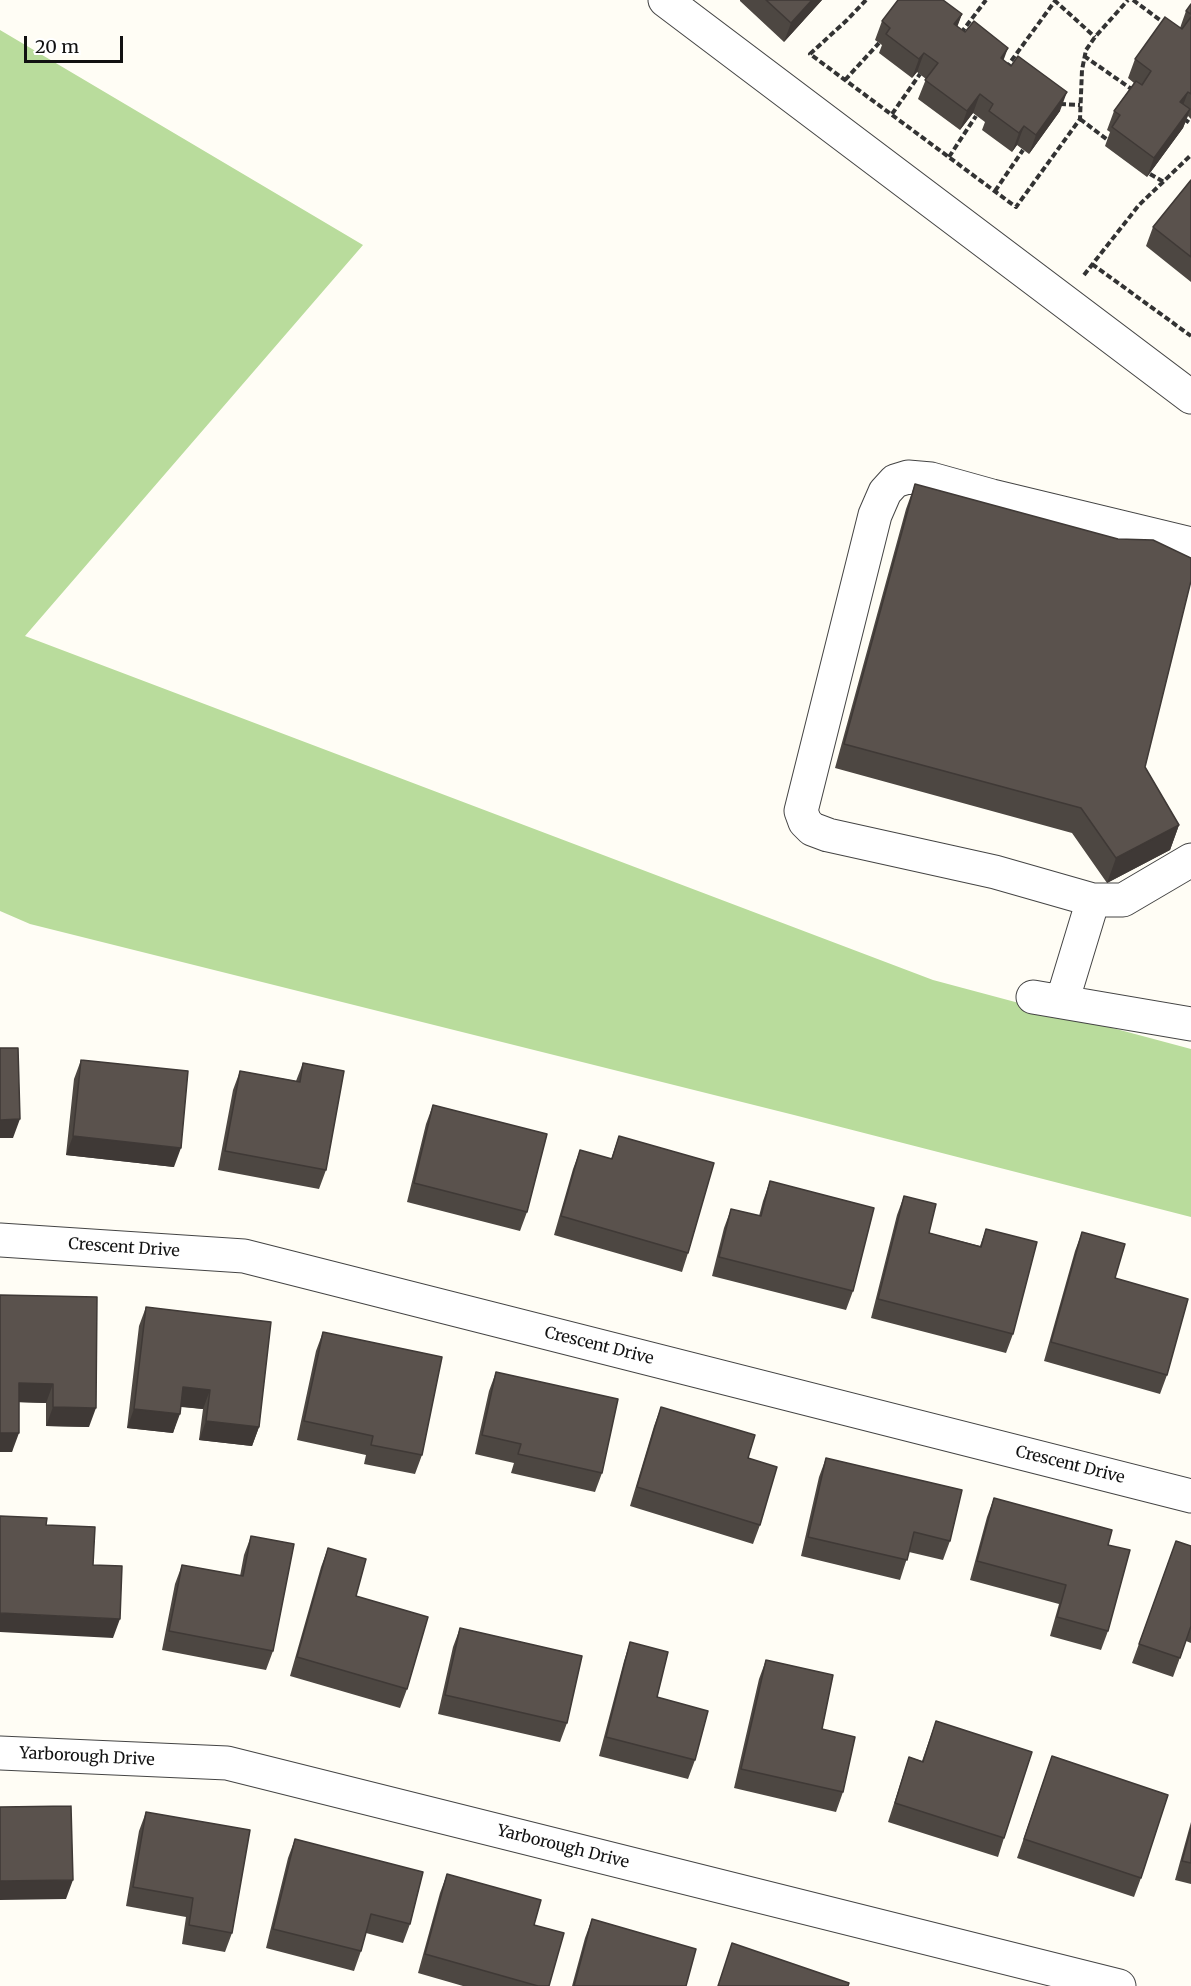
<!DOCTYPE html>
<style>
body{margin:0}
#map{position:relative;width:1191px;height:1986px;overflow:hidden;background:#fffdf5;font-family:Merriweather,serif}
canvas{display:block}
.scale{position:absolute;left:24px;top:36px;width:99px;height:27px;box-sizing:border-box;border:3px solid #111;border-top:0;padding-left:8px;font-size:18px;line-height:21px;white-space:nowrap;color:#111;-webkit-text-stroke:4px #fff;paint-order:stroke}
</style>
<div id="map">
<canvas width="1191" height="1986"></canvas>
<div class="scale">20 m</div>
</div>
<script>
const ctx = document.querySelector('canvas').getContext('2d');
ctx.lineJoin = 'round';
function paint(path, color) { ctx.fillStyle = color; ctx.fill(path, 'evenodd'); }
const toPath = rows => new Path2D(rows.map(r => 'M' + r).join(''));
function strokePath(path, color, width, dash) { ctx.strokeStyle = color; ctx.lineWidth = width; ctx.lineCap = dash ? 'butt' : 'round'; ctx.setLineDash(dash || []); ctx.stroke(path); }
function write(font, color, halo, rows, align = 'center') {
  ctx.font = font + ' Merriweather,serif'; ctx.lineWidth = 6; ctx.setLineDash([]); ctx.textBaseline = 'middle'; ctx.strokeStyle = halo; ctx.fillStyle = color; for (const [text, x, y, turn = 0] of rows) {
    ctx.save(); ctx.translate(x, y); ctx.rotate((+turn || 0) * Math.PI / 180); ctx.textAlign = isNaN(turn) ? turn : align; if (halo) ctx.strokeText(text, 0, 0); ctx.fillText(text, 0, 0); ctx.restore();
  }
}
paint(toPath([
 [0,30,363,245,25,636,933,980,1191,1049,1191,1217,794,1115,30,924,0,911]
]), '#b9dc9c');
const minor = toPath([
 [665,0,1191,397],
 [1191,544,992,496,931,479,908,477,895,481,885,492,875,515,801,811,805,822,812,829,828,835,995,872,1093,900,1123,900,1191,860],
 [1033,997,1191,1024],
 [1062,1002,1093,900],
 [0,1240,244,1256,1191,1496],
 [0,1753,227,1763,1119,1986]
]);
strokePath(minor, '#444', 35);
strokePath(toPath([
 [866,0,847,20,810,54,1016,207,1080,119,1082,70,1086,50,1095,37,1128,0],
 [1054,0,1095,37],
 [1133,0,1164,23],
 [961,33,986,0],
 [1084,56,1133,90],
 [1006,68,1055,1],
 [845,80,879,43],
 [1060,104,1080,105],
 [892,114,920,74],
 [1080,119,1109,141],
 [1184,119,1191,124],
 [949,157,976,116],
 [1150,174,1164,182],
 [995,191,1023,150],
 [1092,264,1191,336],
 [1084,275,1139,205,1191,155]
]), '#333', 4, [6, 3]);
strokePath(minor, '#fff', 33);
paint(toPath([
 [740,0,822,0,784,42,740,1],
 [1191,4,1191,119,1188,116,1183,128,1147,177,1105,146,1110,132,1107,130,1114,111,1134,83,1128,78,1135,59,1180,28,1186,11],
 [962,14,957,26,1004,61,1060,111,1029,154,1017,145,1012,152,982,130,985,122,973,113,960,130,918,99,926,79,917,72,912,78,879,53,882,45,875,40,882,21],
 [1191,180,1191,282,1146,246,1153,227],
 [915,484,1145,767,1179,825,1170,850,1107,883,1072,833,835,768,906,509],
 [81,1060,174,1167,66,1155,74,1079],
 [303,1063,326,1170,319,1189,218,1170,233,1090,240,1071,296,1081],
 [433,1105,527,1212,520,1231,407,1202,426,1124],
 [619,1136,688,1253,682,1272,554,1235,573,1169,580,1150,611,1159],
 [770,1181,853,1291,846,1310,712,1276,724,1228,731,1209,759,1216,763,1201],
 [904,1196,929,1233,980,1246,986,1229,1013,1334,1006,1353,871,1318,897,1215],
 [1082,1232,1115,1278,1167,1375,1160,1394,1044,1361,1075,1251],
 [0,1295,89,1427,46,1426,46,1403,19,1402,12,1452],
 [146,1307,259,1427,252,1446,199,1440,203,1409,181,1407,173,1433,127,1428,139,1326],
 [323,1332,422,1455,415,1474,364,1464,366,1455,297,1440,316,1351],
 [496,1372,602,1473,595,1492,511,1473,514,1463,475,1454,489,1391],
 [661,1407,748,1458,760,1525,753,1544,630,1506,654,1426],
 [826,1458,950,1541,943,1560,909,1552,900,1580,801,1556,819,1477],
 [994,1498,1108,1545,1108,1631,1101,1650,1050,1636,1059,1604,970,1580,987,1517],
 [251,1536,273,1651,266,1670,162,1650,175,1584,182,1565,240,1576,244,1555],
 [1176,1541,1191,1546,1191,1643,1186,1641,1173,1677,1132,1663],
 [328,1548,407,1689,400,1708,290,1676,321,1567],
 [460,1628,567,1723,560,1742,438,1714,453,1647],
 [630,1642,657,1697,695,1760,688,1779,599,1756,624,1661],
 [766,1660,822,1729,843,1792,836,1812,734,1788,759,1679],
 [936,1721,1004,1838,998,1857,888,1822,909,1757,922,1761],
 [1052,1756,1141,1878,1134,1897,1017,1858],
 [146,1812,232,1933,225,1952,182,1944,186,1917,126,1906,139,1831],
 [1191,1822,1191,1884,1175,1880],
 [295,1839,410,1924,403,1943,366,1933,361,1951,354,1971,266,1948,288,1858],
 [447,1874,534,1925,549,1986,463,1986,418,1973,440,1893],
 [592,1919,686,1986,572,1986,585,1938]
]), '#4d4742');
paint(toPath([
 [812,0,822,0,784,42,791,23],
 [962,14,955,33,954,24],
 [1008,48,1001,67,1001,58],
 [924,53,917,72,912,78,919,59],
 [1067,92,1060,111,1029,154,1036,135],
 [1188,92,1181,111,1180,102],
 [980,94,973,113,960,130,967,111],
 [1190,109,1183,128,1147,177,1154,158],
 [1024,126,1017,145,1012,152,1019,133],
 [1179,825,1170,850,1107,883,1116,858],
 [20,1119,13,1138,0,1138,0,1120],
 [73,1136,181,1148,174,1167,66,1155],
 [19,1383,53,1384,46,1403,12,1402],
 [183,1387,210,1390,203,1409,176,1406],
 [53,1407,96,1408,89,1427,46,1426],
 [134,1409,180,1414,173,1433,127,1428],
 [206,1421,259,1427,252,1446,199,1440],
 [0,1433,19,1433,12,1452,0,1452],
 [0,1613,120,1619,113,1638,0,1632],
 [73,1880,66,1899,0,1900,0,1881]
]), '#3f3936');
const building = toPath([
 [766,0,812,0,791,23,766,0],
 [898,0,943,0,962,14,954,24,965,32,974,21,1008,48,1001,58,1011,66,1018,56,1067,92,1036,135,1024,126,1019,133,989,111,993,104,980,94,967,111,925,80,938,63,924,53,919,59,886,34,890,28,882,21,898,0],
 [1191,4,1191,14,1186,11,1191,4],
 [1165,17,1182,29,1191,17,1191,94,1188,92,1180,102,1190,109,1154,158,1112,127,1120,115,1114,111,1136,81,1142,85,1151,71,1135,59,1165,17],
 [1191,180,1191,257,1153,227,1191,180],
 [915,484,1118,539,1153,540,1191,558,1191,581,1145,767,1179,825,1116,858,1081,808,844,744,915,484],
 [0,1048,18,1048,20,1119,0,1120,0,1048],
 [81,1060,188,1071,181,1148,73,1136,81,1060],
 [303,1063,344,1071,326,1170,225,1151,240,1071,300,1082,303,1063],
 [433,1105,547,1134,527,1212,414,1183,433,1105],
 [619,1136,714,1163,688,1253,561,1216,580,1150,612,1159,619,1136],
 [770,1181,874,1208,853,1291,719,1257,731,1209,761,1216,770,1181],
 [904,1196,936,1204,929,1233,981,1247,986,1229,1037,1242,1013,1334,878,1299,904,1196],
 [1082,1232,1125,1244,1115,1278,1188,1299,1167,1375,1051,1342,1082,1232],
 [0,1295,97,1297,96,1408,53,1407,53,1384,19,1383,19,1433,0,1433,0,1295],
 [146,1307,271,1322,259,1427,206,1421,210,1390,183,1387,180,1414,134,1409,146,1307],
 [323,1332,442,1357,422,1455,371,1445,373,1436,304,1421,323,1332],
 [496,1372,618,1399,602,1473,518,1454,521,1444,482,1435,496,1372],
 [661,1407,755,1435,748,1458,777,1467,760,1525,637,1487,661,1407],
 [826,1458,962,1490,950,1541,914,1532,907,1560,808,1537,826,1458],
 [994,1498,1112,1530,1108,1545,1130,1550,1108,1631,1057,1617,1066,1585,977,1561,994,1498],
 [0,1516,47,1518,46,1525,95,1527,93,1565,122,1566,120,1619,0,1613,0,1516],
 [251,1536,294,1544,273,1651,169,1631,182,1565,243,1576,251,1536],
 [1176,1541,1191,1546,1191,1626,1180,1658,1139,1644,1176,1541],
 [328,1548,366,1559,356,1596,428,1617,407,1689,297,1657,328,1548],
 [460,1628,582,1656,567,1723,445,1695,460,1628],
 [630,1642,668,1652,657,1697,708,1711,695,1760,606,1737,630,1642],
 [766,1660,833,1675,822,1729,855,1737,843,1792,741,1769,766,1660],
 [936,1721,1032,1752,1004,1838,895,1803,909,1757,923,1762,936,1721],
 [1052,1756,1168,1795,1141,1878,1024,1839,1052,1756],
 [71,1806,73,1880,0,1881,0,1807,71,1806],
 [146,1812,250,1830,232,1933,189,1925,193,1898,133,1887,146,1812],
 [1191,1828,1191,1863,1182,1861,1191,1828],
 [295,1839,423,1872,410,1924,371,1914,361,1951,273,1929,295,1839],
 [447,1874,541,1900,534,1925,564,1933,549,1986,538,1986,425,1954,447,1874],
 [592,1919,696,1949,686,1986,574,1986,592,1919],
 [732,1943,849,1983,848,1986,718,1986,732,1943]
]);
paint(building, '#5a524d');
strokePath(building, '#3f3936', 1.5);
write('16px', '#111', '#fff', [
 ["Crescent Drive",124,1248,4],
 ["Crescent Drive",599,1346,14],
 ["Crescent Drive",1070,1465,14],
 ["Yarborough Drive",87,1757,3],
 ["Yarborough Drive",563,1847,14]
]);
</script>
